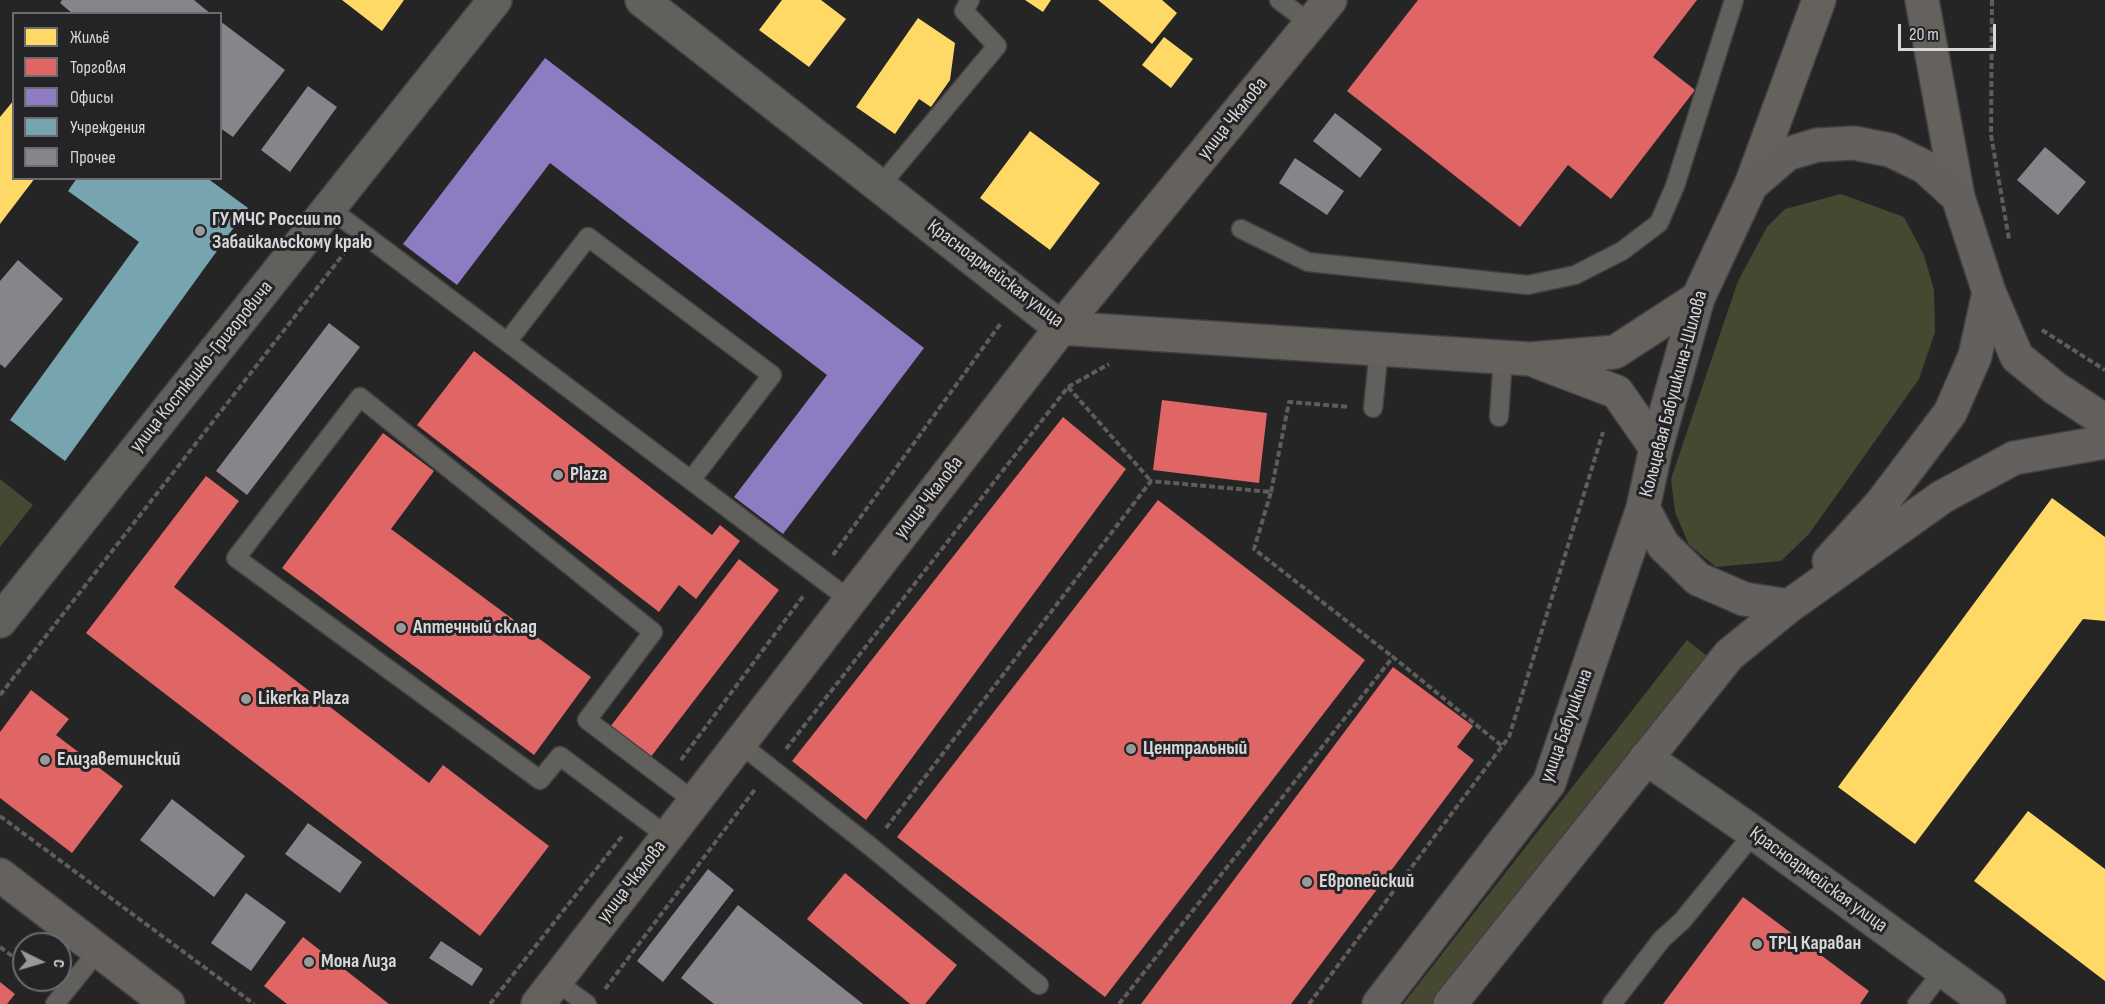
<!DOCTYPE html>
<meta charset="utf-8">
<style>
body{margin:0}
#map{position:relative;width:2105px;height:1004px;overflow:hidden;background:#252526;font-family:"Sofia Sans Condensed",sans-serif}
canvas{display:block}
.legend{position:absolute;left:12px;top:12px;width:210px;height:168px;box-sizing:border-box;background:#242427;border:2px solid #6c6c6e;margin:0;padding:8px 10px;list-style:none;font-size:18px;color:#d7d7d9}
.legend li{display:flex;align-items:center;gap:12px;height:30px}
.legend b{width:30px;border:2px solid #6c6c6e}
.north{position:absolute;left:12px;top:932px;width:60px;height:60px;box-sizing:border-box;background:#242427;border:2px solid #6c6c6e;border-radius:50%;rotate:95deg;font-size:16px;font-weight:700;line-height:24px;text-align:center;color:#d7d7d9}
.north::after{content:'';display:block;margin:auto;width:21px;height:27px;background:#99999a;clip-path:polygon(50% 0,100% 100%,50% 72%,0 100%)}
.scale{position:absolute;left:1898px;top:24px;width:98px;height:27px;box-sizing:border-box;border:3px solid #d7d7d9;border-top:0;padding-left:8px;font-size:18px;line-height:21px;white-space:nowrap;color:#d7d7d9;-webkit-text-stroke:4px #242427;paint-order:stroke}
</style>
<div id="map">
<canvas width="2105" height="1004"></canvas>
<ul class="legend">
<li><b style="height:16px;background:#ffd966"></b>Жильё</li>
<li><b style="height:16px;background:#e06666"></b>Торговля</li>
<li><b style="height:16px;background:#8e7cc3"></b>Офисы</li>
<li><b style="height:16px;background:#76a5af"></b>Учреждения</li>
<li><b style="height:16px;background:#88848b"></b>Прочее</li>
</ul>
<div class="north">С</div>
<div class="scale">20 m</div>
</div>
<script>
const ctx = document.querySelector('canvas').getContext('2d');
ctx.lineJoin = 'round';
function paint(path, color) { ctx.fillStyle = color; ctx.fill(path, 'evenodd'); }
const toPath = rows => new Path2D(rows.map(r => 'M' + r).join(''));
function strokePath(path, color, width, dash) { ctx.strokeStyle = color; ctx.lineWidth = width; ctx.lineCap = dash ? 'butt' : 'round'; ctx.setLineDash(dash || []); ctx.stroke(path); }
function write(font, color, halo, rows, align = 'center') {
  ctx.font = font + ' "Sofia Sans Condensed",sans-serif'; ctx.lineWidth = 6; ctx.setLineDash([]); ctx.textBaseline = 'middle'; ctx.strokeStyle = halo; ctx.fillStyle = color; for (const [text, x, y, turn = 0] of rows) {
    ctx.save(); ctx.translate(x, y); ctx.rotate((+turn || 0) * Math.PI / 180); ctx.textAlign = isNaN(turn) ? turn : align; if (halo) ctx.strokeText(text, 0, 0); ctx.fillText(text, 0, 0); ctx.restore();
  }
}
paint(toPath([
 [1841,194,1904,217,1924,255,1934,290,1935,332,1919,379,1809,534,1781,561,1716,567,1689,545,1675,512,1671,479,1738,281,1767,227,1785,209],
 [0,479,33,505,0,547],
 [1687,640,1707,656,1435,1004,1403,1004]
]), '#464832');
paint(toPath([
 [342,0,404,0,382,31],
 [782,0,821,0,846,19,809,67,759,30],
 [1025,0,1051,0,1043,12],
 [1098,0,1162,0,1177,13,1152,44],
 [918,18,955,43,950,80,931,107,919,99,895,134,856,107],
 [1164,37,1193,59,1171,88,1142,65],
 [14,100,14,178,35,178,0,224,0,117],
 [1030,131,1100,183,1050,250,980,198],
 [2052,498,2105,537,2105,621,2083,619,1915,844,1838,787],
 [2028,811,2105,869,2105,981,1974,881]
]), '#ffd966');
paint(toPath([
 [1418,0,1697,0,1653,57,1695,90,1611,199,1568,165,1520,227,1347,91],
 [474,351,712,535,720,525,740,541,696,599,679,585,659,612,417,425],
 [1162,400,1267,413,1259,483,1153,470],
 [1063,417,1126,469,866,820,792,761],
 [383,433,434,471,391,529,591,677,534,755,282,568],
 [206,476,239,501,174,587,429,783,443,765,549,846,480,936,86,633],
 [1158,500,1365,660,1105,997,897,837],
 [739,559,779,590,650,758,610,727],
 [1393,667,1473,726,1457,747,1474,760,1291,1004,1141,1004],
 [31,690,69,719,56,735,123,786,72,853,0,798,0,732],
 [845,873,957,965,925,1004,910,1004,807,919],
 [1743,897,1869,991,1860,1004,1663,1004],
 [303,937,389,1004,287,1004,264,986],
 [0,982,15,994,7,1004,0,1004]
]), '#e06666');
paint(toPath([
 [545,58,924,348,783,534,734,497,827,375,550,163,457,285,403,244]
]), '#8e7cc3');
paint(toPath([
 [77,178,207,178,248,208,65,461,10,420,139,242,68,191]
]), '#76a5af');
paint(toPath([
 [62,0,194,0,211,14,73,14,60,3],
 [220,21,285,70,233,137,220,128],
 [308,86,337,107,290,172,261,150],
 [1335,113,1382,149,1360,178,1313,141],
 [2045,147,2086,182,2058,215,2017,180],
 [1295,158,1344,191,1327,215,1279,183],
 [18,260,63,299,5,368,0,364,0,281],
 [329,323,360,347,247,495,216,471],
 [172,799,245,856,214,897,140,840],
 [308,823,362,862,340,893,285,854],
 [708,869,734,890,663,982,637,961],
 [246,893,286,922,251,971,211,943],
 [738,905,863,1004,714,1004,681,978],
 [441,941,483,969,472,986,429,958]
]), '#88848b');
const service = toPath([
 [1279,0,1311,24],
 [880,186,997,46,964,11,970,0],
 [329,208,850,600],
 [1241,229,1308,262,1528,285,1575,275,1622,251,1659,223,1675,186,1734,0],
 [507,342,588,237,772,375,691,480],
 [1373,408,1379,349],
 [1499,417,1503,357],
 [739,743,871,847,1039,985],
 [667,836,560,756,540,780,236,558,360,397,653,632,587,720,694,801],
 [555,981,587,1004],
 [55,1004,98,951],
 [1612,1004,1662,939,1682,921,1754,833],
 [1917,1004,1943,971]
]);
const minor = toPath([
 [642,0,1061,328],
 [0,621,495,0],
 [1646,758,1754,833,1989,1004]
]);
const secondary = toPath([
 [1922,0,1958,197],
 [1751,185,1819,0],
 [1061,328,1530,359,1615,352,1698,298],
 [1538,362,1617,392,1656,448],
 [0,875,168,1004],
 [538,1004,1061,328,1330,0]
]);
const primary = toPath([
 [1643,508,1663,545,1698,579,1744,599,1789,606],
 [1829,561,1881,504,1950,413,1975,356,1989,292],
 [1379,1004,1549,783,1643,508,1656,448,1698,298,1751,185,1787,154,1817,145,1854,143,1890,150,1925,167,1958,197,1989,292,2017,357,2055,388,2105,421],
 [1450,1004,1729,655,1789,606,1942,497,2014,458,2105,442]
]);
strokePath(service, '#414143', 21);
strokePath(minor, '#414143', 36);
strokePath(secondary, '#414143', 36);
strokePath(primary, '#414143', 36);
strokePath(toPath([
 [1992,0,1991,135,2009,239],
 [2042,330,2105,370],
 [1068,387,1151,481],
 [1271,492,1289,402,1349,407],
 [833,555,1001,323],
 [0,695,345,252],
 [786,749,1068,387,1109,364],
 [681,760,804,595],
 [0,816,254,1004],
 [886,828,1151,481,1271,492,1254,549,1393,657],
 [0,947,24,965],
 [605,989,756,788],
 [490,1004,623,835],
 [1119,1004,1393,657,1502,746],
 [1309,1004,1509,737,1603,432]
]), '#5f5d5c', 4, [6, 3]);
strokePath(service, '#61605c', 18);
strokePath(minor, '#61605c', 33);
strokePath(secondary, '#65625e', 33);
strokePath(primary, '#63605d', 33);
for (const [x, y, r, color] of [
 [200,231,6,"#99999a"],
 [558,475,6,"#99999a"],
 [401,628,6,"#99999a"],
 [246,699,6,"#99999a"],
 [1131,749,6,"#99999a"],
 [45,760,6,"#99999a"],
 [1307,882,6,"#99999a"],
 [1757,944,6,"#99999a"],
 [309,962,6,"#99999a"]
]) { const dot = new Path2D(); dot.arc(x, y, r, 0, 2 * Math.PI); ctx.fillStyle = color; ctx.fill(dot); strokePath(dot, '#242427', 2); }
write('20px', '#d7d7d9', '#242427', [
 ["улица Чкалова",1233,119,-51],
 ["Красноармейская улица",995,274,37],
 ["улица Костюшко-Григоровича",202,367,-51],
 ["Кольцевая Бабушкина-Шилова",1674,394,-75],
 ["улица Чкалова",929,498,-52],
 ["улица Бабушкина",1567,726,-70],
 ["Красноармейская улица",1818,880,36],
 ["улица Чкалова",632,882,-52]
]);
write('bold 20px', '#d7d7d9', '#242427', [
 ["ГУ МЧС России по",212,220],
 ["Забайкальскому краю",212,243],
 ["Plaza",570,475],
 ["Аптечный склад",413,628],
 ["Likerka Plaza",258,699],
 ["Центральный",1143,749],
 ["Елизаветинский",57,760],
 ["Европейский",1319,882],
 ["ТРЦ Караван",1769,944],
 ["Мона Лиза",321,962]
], 'left');
</script>
